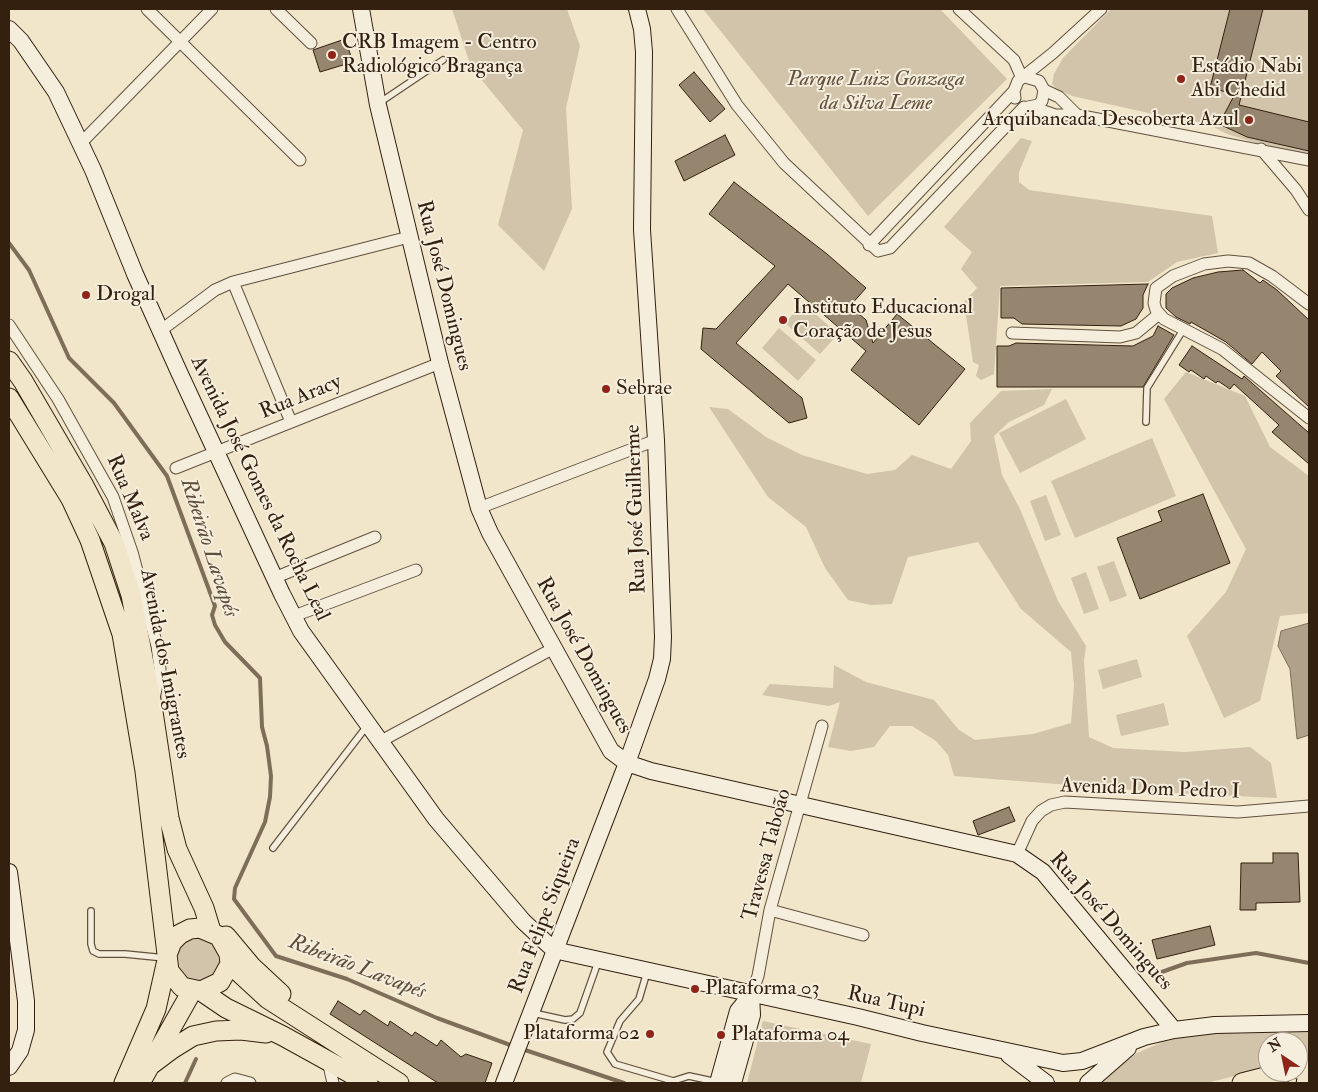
<!DOCTYPE html>
<meta charset="utf-8">
<style>
body{margin:0}
#map{position:relative;width:1318px;height:1092px;overflow:hidden;background:#f1e5ca;font-family:"IM FELL Double Pica",serif}
canvas{display:block}
.frame{position:absolute;inset:0;border:10px solid #33200f;pointer-events:none}
.north{position:absolute;left:1258px;top:1032px;width:50px;height:50px;box-sizing:border-box;background:#f6eedd;border:1px solid #a89c8b;border-radius:50%;rotate:326deg;font-size:14px;font-weight:700;line-height:20px;text-align:center;color:#33200f}
.north::after{content:'';display:block;margin:auto;width:18px;height:22px;background:#8f2418;clip-path:polygon(50% 0,100% 100%,50% 72%,0 100%)}
</style>
<div id="map">
<canvas width="1318" height="1092"></canvas>
<div class="frame"></div>
<div class="north">N</div>
</div>
<script>
const ctx = document.querySelector('canvas').getContext('2d');
ctx.lineJoin = 'round';
function paint(path, color) { ctx.fillStyle = color; ctx.fill(path, 'evenodd'); }
const toPath = rows => new Path2D(rows.map(r => 'M' + r).join(''));
function strokePath(path, color, width, dash) { ctx.strokeStyle = color; ctx.lineWidth = width; ctx.lineCap = dash ? 'butt' : 'round'; ctx.setLineDash(dash || []); ctx.stroke(path); }
function write(font, color, halo, rows, align = 'center') {
  ctx.font = font + ' "IM FELL Double Pica",serif'; ctx.lineWidth = 4; ctx.setLineDash([]); ctx.textBaseline = 'middle'; ctx.strokeStyle = halo; ctx.fillStyle = color; for (const [text, x, y, turn = 0] of rows) {
    ctx.save(); ctx.translate(x, y); ctx.rotate((+turn || 0) * Math.PI / 180); ctx.textAlign = isNaN(turn) ? turn : align; if (halo) ctx.strokeText(text, 0, 0); ctx.fillText(text, 0, 0); ctx.restore();
  }
}
paint(toPath([
 [452,9,567,9,580,46,566,108,572,209,544,271,498,225,523,130,471,67],
 [703,9,940,9,1007,79,868,216],
 [1111,9,1309,9,1309,155,1256,143,1227,134,1206,123,1185,121,1072,96,1058,90,1052,84,1054,74,1063,58],
 [1021,138,1032,141,1019,172,1019,182,1029,190,1212,216,1218,253,1177,262,1148,282,1000,286,994,374,981,380,976,376,979,365,973,362,964,302,977,288,961,269,972,252,944,227],
 [803,303,838,334,820,354,785,323],
 [779,328,816,360,798,381,762,348],
 [1186,372,1245,396,1270,447,1309,476,1309,613,1280,616,1260,701,1224,718,1187,636,1226,592,1246,549,1164,399],
 [1052,389,1044,405,1009,422,994,436,1002,475,1020,509,1058,601,1086,646,1084,661,1089,737,1113,748,1185,752,1250,747,1271,763,1277,798,1173,793,954,776,948,755,936,741,912,726,890,726,874,747,851,751,828,747,840,702,829,706,762,695,770,684,833,688,834,665,866,682,934,700,959,730,975,740,1033,734,1071,723,1074,685,1071,652,1021,609,978,542,908,557,892,604,871,605,848,600,825,568,806,527,768,497,709,407,728,409,766,437,802,455,867,474,895,470,912,455,951,469,971,441,970,423,1001,391],
 [1066,399,1086,439,1020,473,999,433],
 [1152,438,1176,496,1075,538,1051,481],
 [1046,495,1061,535,1045,541,1030,501],
 [1114,561,1127,596,1110,602,1097,567],
 [1086,572,1099,609,1084,614,1071,578],
 [1137,659,1142,677,1103,689,1098,670],
 [1164,703,1169,725,1121,736,1116,715],
 [205,935,222,950,219,973,199,984,179,975,174,953,183,940],
 [763,1021,871,1044,861,1083,747,1083],
 [1309,1031,1309,1057,1298,1060,1298,1042,1268,1042,1268,1068,1206,1083,1097,1083,1137,1053,1174,1037,1213,1032]
]), '#d1c4aa');
const water = toPath([
 [1309,623,1309,735,1297,739,1290,669,1278,646,1281,631,1309,623]
]);
paint(water, '#b0a28a');
strokePath(water, '#7e6e59', 1);
strokePath(toPath([
 [9,243,29,270,69,358,114,403,167,476,215,606,212,615,215,625,225,642,260,678,262,727,267,746,271,776,270,797,265,822,235,888,234,899,276,956,347,979,437,1018,513,1046],
 [1159,973,1187,963,1256,953,1309,963],
 [522,1049,624,1083],
 [185,1083,196,1059]
]), '#7e6e59', 4);
const building = toPath([
 [1230,9,1263,9,1239,105,1309,122,1309,151,1247,137,1219,124,1235,94,1210,88,1230,9],
 [345,39,353,62,320,72,313,50,345,39],
 [694,72,725,109,710,122,679,85,694,72],
 [725,135,735,155,684,181,675,161,725,135],
 [734,182,827,254,866,288,850,306,866,320,873,343,897,314,965,369,919,425,851,370,866,351,788,284,736,343,802,398,807,418,789,423,701,349,703,328,716,329,775,266,709,214,734,182],
 [1243,270,1260,283,1263,280,1277,290,1309,320,1309,407,1276,376,1281,371,1262,352,1252,364,1226,342,1191,322,1190,324,1176,317,1166,308,1166,294,1172,288,1193,278,1218,272,1243,270],
 [1148,284,1143,295,1143,308,1136,319,1121,326,1022,324,1014,318,1001,318,1001,288,1148,284],
 [1158,326,1174,335,1143,387,997,387,997,346,1009,346,1016,343,1133,346,1153,336,1158,326],
 [1192,346,1242,379,1244,376,1309,433,1309,464,1272,432,1279,425,1234,384,1230,389,1218,381,1216,383,1206,376,1204,379,1191,370,1189,372,1179,365,1192,346],
 [1203,494,1230,563,1140,599,1117,538,1162,521,1158,511,1203,494],
 [1009,807,1015,821,978,835,973,821,1009,807],
 [1273,853,1298,853,1300,902,1256,903,1256,910,1240,910,1241,863,1273,863,1273,853],
 [1210,926,1215,945,1157,959,1152,940,1210,926],
 [338,1001,360,1015,364,1010,388,1026,390,1021,412,1036,415,1032,437,1046,441,1040,461,1057,466,1054,492,1063,485,1083,438,1083,330,1014,338,1001]
]);
paint(building, '#968670');
strokePath(building, '#33200f', 1);
const lane = toPath([
 [379,103,443,60],
 [1146,422,1147,388,1183,330],
 [273,848,367,726],
 [91,911,91,944,93,951,99,954,125,954,165,958],
 [647,972,639,999,620,1021,607,1052,615,1064,673,1081,689,1076,717,1082],
 [533,1013,565,1020,573,1019,580,1013,598,962]
]);
const street = toPath([
 [147,9,300,160],
 [276,9,311,43],
 [677,9,737,105,784,163,878,251,890,248,1024,107],
 [959,9,1014,60,1022,78],
 [1025,77,1039,81,1044,90,1042,101,1038,105,1028,107],
 [1044,90,1059,97,1077,115],
 [1015,98,1014,91,1018,81,1053,53,1101,9],
 [1032,107,1055,115,1077,115,1309,160],
 [81,143,212,9],
 [1261,149,1296,190,1309,210],
 [869,245,1014,91],
 [233,282,291,422],
 [1309,304,1272,276,1249,263,1228,261,1204,264,1173,276,1156,288,1154,303,1156,310,1164,319,1222,349,1309,418],
 [9,325,58,399,113,497,132,552,157,646,160,669,154,699],
 [160,331,215,290,233,282,409,237],
 [1012,333,1120,337,1136,333,1159,314],
 [176,468,440,363],
 [479,508,656,440],
 [274,578,375,537],
 [294,616,416,570],
 [381,741,554,648],
 [1017,854,1032,821,1041,811,1051,805,1065,802,1238,812,1309,806],
 [770,910,863,935],
 [751,995,758,976,770,910,822,726],
 [328,1061,333,1083],
 [227,1083,235,1079,250,1083]
]);
const secondary = toPath([
 [361,9,378,105,440,363,479,508,490,533,611,751,627,763,651,771,1017,854,1043,872,1174,1030],
 [9,29,21,41,56,92,93,170,135,274,179,372,282,594,301,631,436,819,523,921,554,950],
 [9,872,26,1001,26,1030,20,1051,9,1067],
 [554,950,858,1017,922,1033,1063,1063,1082,1061,1144,1037,1174,1030,1215,1025,1309,1023],
 [1009,1055,1046,1083],
 [504,1083,627,763,657,679,662,659,663,637,656,440,642,230,644,52,642,29,637,9],
 [718,1083,738,1011,751,995],
 [733,1083,752,1015,751,995],
 [1088,1083,1128,1048]
]);
const primary = toPath([
 [9,361,23,381,83,484,114,543,131,595,152,705,169,818,177,849,204,908,211,931],
 [9,398,71,499,90,540,122,634,145,771,169,971,182,987,201,991,220,982,230,964,229,954,219,936,200,928,190,929,180,934,172,942,168,952],
 [226,936,252,967,281,994],
 [230,964,268,999,399,1083],
 [201,991,226,1008,283,1036,368,1083],
 [148,1067,172,1049,193,1036,216,1031,241,1030,266,1033],
 [1298,1069,1309,1066],
 [124,1083,156,1009,167,960],
 [140,1083,192,991],
 [1242,1083,1285,1072],
 [1306,1083,1309,1083]
]);
strokePath(lane, '#62513e', 8);
strokePath(street, '#62513e', 13);
strokePath(secondary, '#33200f', 18);
strokePath(primary, '#33200f', 21);
strokePath(lane, '#f6eedd', 5.5);
strokePath(street, '#f6eedd', 11);
strokePath(secondary, '#f6eedd', 16);
strokePath(primary, '#f1e5ca', 19);
for (const [x, y, r, color] of [
 [332,55,5,"#8f2418"],
 [1181,79,5,"#8f2418"],
 [1249,120,5,"#8f2418"],
 [86,295,5,"#8f2418"],
 [783,320,5,"#8f2418"],
 [606,389,5,"#8f2418"],
 [695,989,5,"#8f2418"],
 [650,1034,5,"#8f2418"],
 [721,1035,5,"#8f2418"]
]) { const dot = new Path2D(); dot.arc(x, y, r, 0, 2 * Math.PI); ctx.fillStyle = color; ctx.fill(dot); strokePath(dot, '#f6eedd', 2); }
write('21px', '#33200f', '#f6eedd', [
 ["CRB Imagem - Centro",342,43],
 ["Radiológico Bragança",342,67],
 ["Estádio Nabi",1191,67],
 ["Abi Chedid",1191,91],
 ["Arquibancada Descoberta Azul",1239,120,"right"],
 ["Drogal",96,295],
 ["Instituto Educacional",793,308],
 ["Coração de Jesus",793,332],
 ["Sebrae",616,389],
 ["Plataforma 03",705,989],
 ["Plataforma 02",640,1034,"right"],
 ["Plataforma 04",731,1035]
], 'left');
write('italic 21px', '#62513e', '#f6eedd', [
 ["Parque Luiz Gonzaga",876,80],
 ["da Silva Leme",876,104]
]);
write('21px', '#33200f', '#f6eedd', [
 ["Rua José Domingues",443,286,76],
 ["Rua Aracy",301,398,-22],
 ["Avenida José Gomes da Rocha Leal",259,489,64],
 ["Rua Malva",129,498,67],
 ["Rua José Guilherme",637,509,-92],
 ["Rua José Domingues",583,656,61],
 ["Avenida dos Imigrantes",164,664,79],
 ["Avenida Dom Pedro I",1150,790,2],
 ["Travessa Taboão",768,855,-75],
 ["Rua Felipe Siqueira",546,916,-69],
 ["Rua José Domingues",1110,922,49],
 ["Rua Tupi",886,1003,13]
]);
write('italic 22px', '#5f4e3a', '#f6eedd', [
 ["Ribeirão Lavapés",208,548,72],
 ["Ribeirão Lavapés",357,968,21]
]);
</script>
